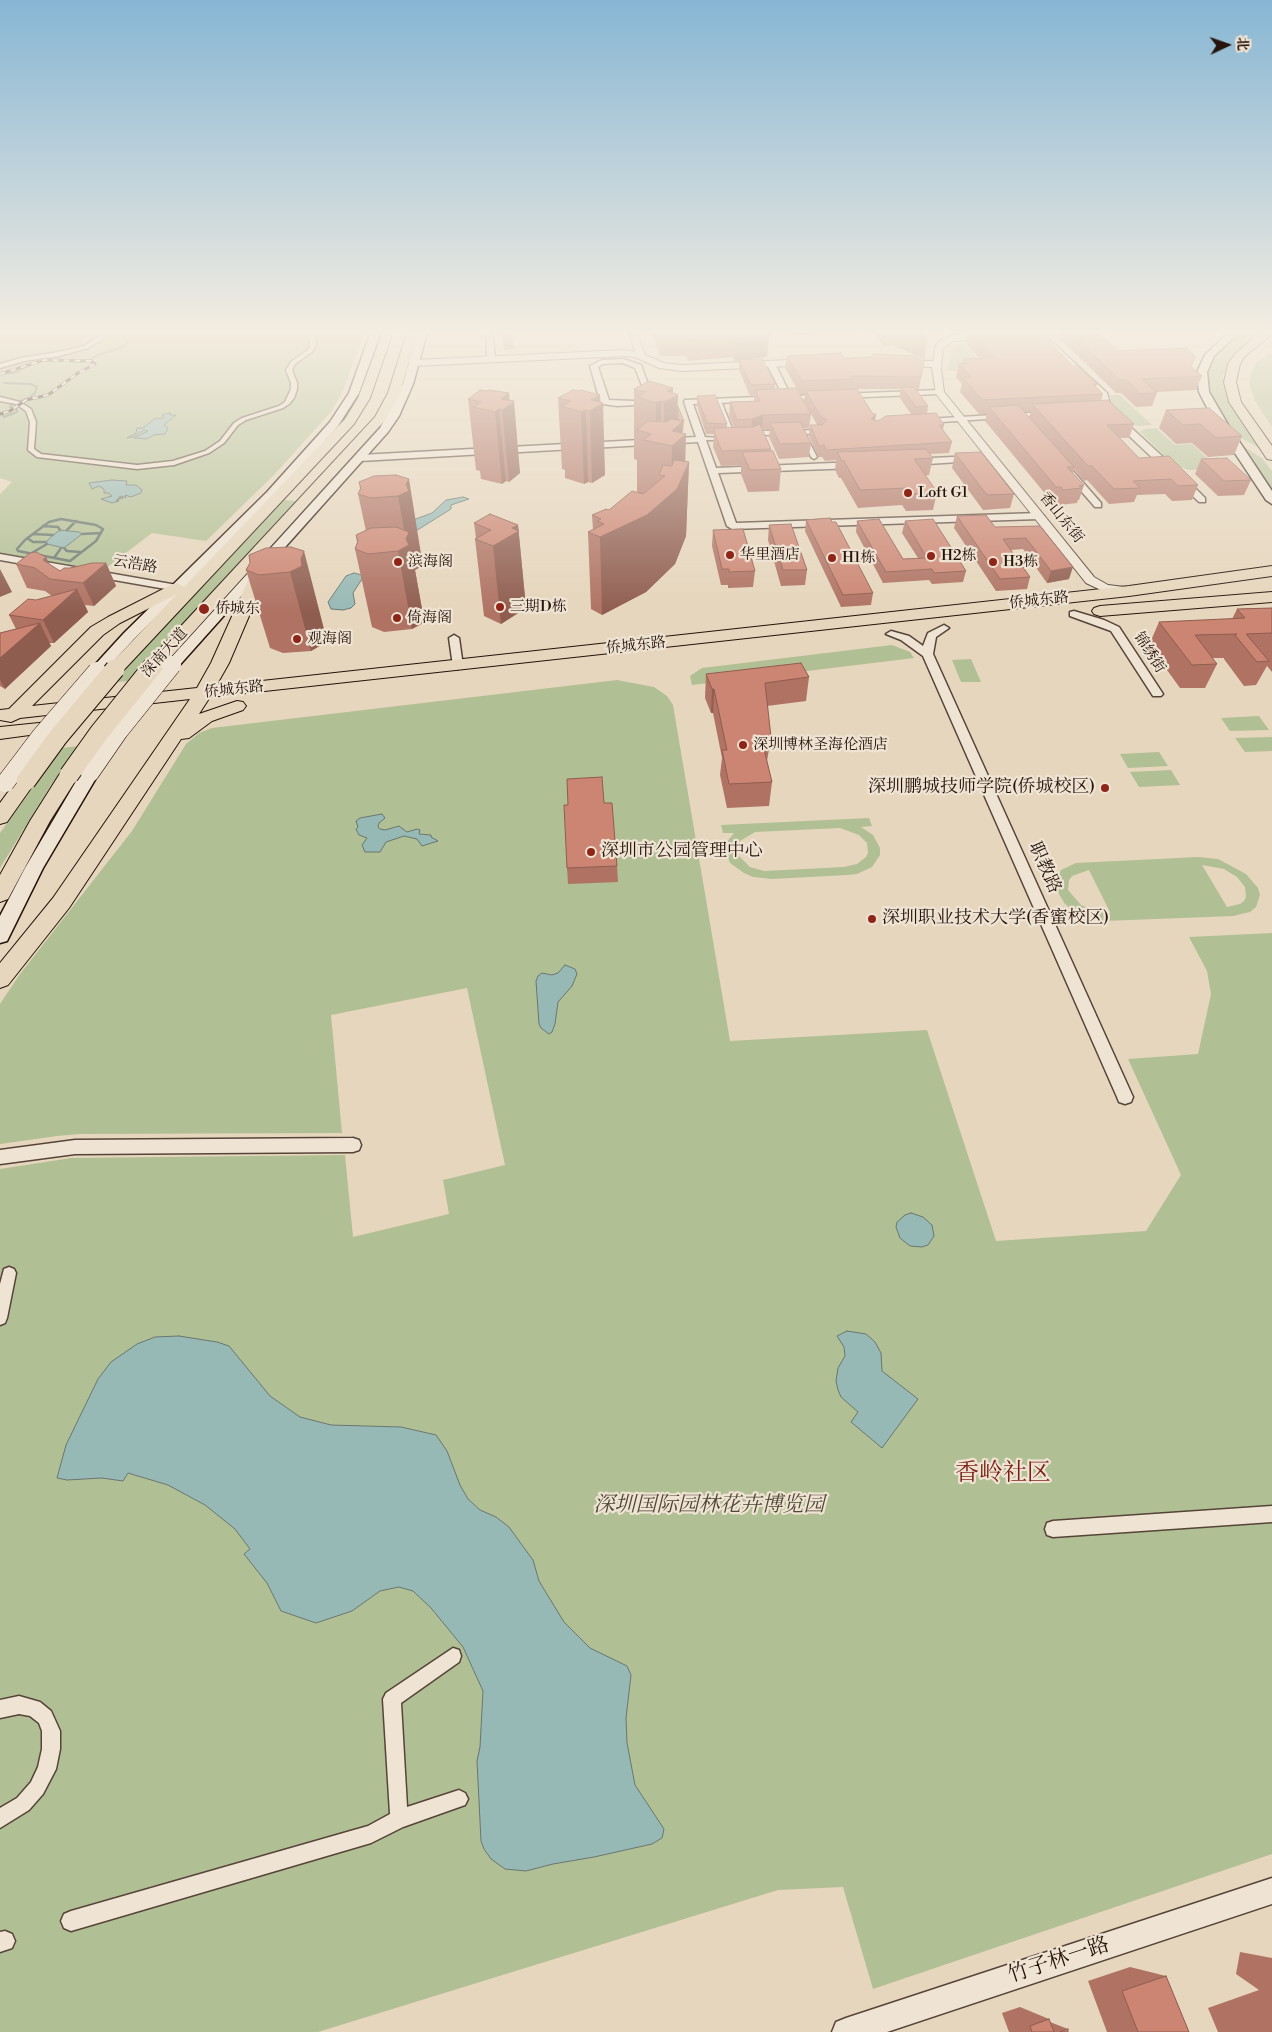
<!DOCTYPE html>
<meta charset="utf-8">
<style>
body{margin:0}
#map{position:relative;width:1272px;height:2032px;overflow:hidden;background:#e6d6bd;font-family:"Libre Bodoni","Noto Serif SC",serif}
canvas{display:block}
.north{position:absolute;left:1202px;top:20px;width:50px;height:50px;-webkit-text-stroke:4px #efe4d4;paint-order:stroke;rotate:87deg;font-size:14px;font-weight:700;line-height:20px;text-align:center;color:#26130b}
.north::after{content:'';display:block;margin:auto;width:18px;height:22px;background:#26130b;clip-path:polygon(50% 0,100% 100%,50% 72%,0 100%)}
</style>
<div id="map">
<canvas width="1272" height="2032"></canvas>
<div class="north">北</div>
</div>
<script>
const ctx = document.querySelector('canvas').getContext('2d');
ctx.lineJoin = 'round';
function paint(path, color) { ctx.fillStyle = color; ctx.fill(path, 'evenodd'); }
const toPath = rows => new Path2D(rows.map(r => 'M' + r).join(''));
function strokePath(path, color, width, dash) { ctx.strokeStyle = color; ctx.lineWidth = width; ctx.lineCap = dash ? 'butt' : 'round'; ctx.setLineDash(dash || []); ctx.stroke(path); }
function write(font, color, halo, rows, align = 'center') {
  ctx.font = font + ' "Libre Bodoni","Noto Serif SC",serif'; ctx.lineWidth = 4.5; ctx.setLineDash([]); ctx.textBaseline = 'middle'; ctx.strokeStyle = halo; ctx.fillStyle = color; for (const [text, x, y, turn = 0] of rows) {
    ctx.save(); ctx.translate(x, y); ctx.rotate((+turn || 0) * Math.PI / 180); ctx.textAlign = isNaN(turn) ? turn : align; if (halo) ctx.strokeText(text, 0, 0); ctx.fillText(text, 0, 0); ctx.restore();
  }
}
paint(toPath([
 [0,329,366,329,341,395,331,412,274,475,206,541,152,533,101,572,0,554,0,494,12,482,0,478],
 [1242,329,1261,329,1229,360,1223,376,1224,388,1227,400,1261,449,1241,438,1216,408,1209,395,1207,373,1209,364],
 [964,343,987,370,947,371,952,350,956,345],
 [1270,353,1272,353,1272,427,1255,401,1249,384,1251,373,1256,363],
 [1110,395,1120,395,1152,425,1139,426,1128,423,1113,408],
 [1156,428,1175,445,1192,444,1215,465,1209,469,1189,470,1174,465,1140,432,1144,429],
 [1241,445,1262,458,1272,471,1272,491],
 [284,500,297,501,130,681,114,682,190,598],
 [892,645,910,652,914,658,692,685,690,676,702,668],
 [971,659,981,682,961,682,952,660],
 [617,680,654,687,667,696,673,705,730,1041,927,1030,996,1241,1146,1231,1181,1175,1128,1059,1198,1054,1211,994,1207,971,1189,937,1272,933,1272,1854,873,1989,843,1887,778,1890,318,2032,0,2032,0,1169,71,1158,345,1155,353,1237,449,1214,443,1180,505,1165,467,988,331,1015,342,1133,80,1134,57,1136,0,1144,0,1004,20,974,132,831,186,744,199,733,212,728],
 [1259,716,1269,730,1230,731,1221,718],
 [1272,737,1272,751,1245,752,1235,738],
 [79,746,51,785,0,868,0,833,62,748],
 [1159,752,1168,766,1128,768,1120,754],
 [1171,770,1180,785,1139,787,1130,772],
 [869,818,872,826,861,827,873,835,880,848,880,855,872,867,857,874,847,875,772,879,753,877,744,873,730,863,725,849,726,843,734,833,723,833,721,825],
 [840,828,859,835,867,843,868,853,866,857,857,864,844,867,764,871,750,867,738,855,737,850,740,841,755,832],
 [1198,857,1218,859,1246,874,1258,888,1260,895,1256,907,1250,912,1233,916,1104,921,1093,919,1073,910,1065,904,1056,889,1055,882,1061,870,1076,863],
 [1202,865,1224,869,1237,877,1245,887,1246,897,1244,901,1240,904,1227,907],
 [1089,870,1110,912,1110,913,1095,911,1081,905,1068,890,1069,880,1072,876]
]), '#b1bf94');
const water = toPath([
 [170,413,170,415,176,415,164,425,168,428,165,434,154,435,147,439,134,438,148,431,144,430,133,437,127,438,136,433,137,428,143,428,154,419,163,418,164,416,162,415,170,413],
 [112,480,127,481,126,485,136,485,142,490,141,493,131,497,125,495,126,498,121,496,118,498,123,498,116,500,119,501,112,503,101,499,112,496,108,493,104,493,104,489,99,486,92,489,89,483,112,480],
 [463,497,469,499,451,505,451,509,411,534,413,520,432,513,446,500,463,497],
 [60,530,79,532,82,534,64,548,47,544,46,542,53,535,60,530],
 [354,573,362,575,362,579,353,593,355,604,351,608,343,610,331,609,328,602,346,576,354,573],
 [382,814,385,818,379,823,378,827,380,829,385,830,399,826,407,832,417,829,420,830,419,834,431,835,431,837,438,841,422,846,417,839,404,836,386,842,380,852,365,852,362,845,367,838,359,835,356,829,358,827,356,821,360,818,382,814],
 [565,965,575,969,577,974,572,986,558,1002,555,1024,552,1032,549,1034,541,1028,539,1024,536,981,538,976,542,973,552,975,558,973,565,965],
 [911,1213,923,1217,932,1225,934,1236,928,1245,922,1247,910,1246,900,1238,896,1227,897,1222,905,1215,911,1213],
 [847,1331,866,1334,875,1342,881,1353,882,1371,918,1399,882,1448,851,1422,858,1412,841,1397,838,1390,836,1381,838,1368,845,1356,844,1347,837,1336,847,1331],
 [179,1336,217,1342,229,1346,270,1396,300,1417,331,1425,401,1427,436,1435,447,1451,460,1485,468,1499,480,1510,496,1517,509,1527,522,1545,533,1560,539,1581,564,1622,590,1648,627,1666,631,1675,626,1718,627,1743,635,1785,664,1829,662,1838,652,1844,594,1857,553,1864,526,1871,505,1869,491,1859,484,1849,481,1841,477,1761,480,1747,483,1691,463,1647,431,1608,413,1591,399,1587,380,1591,352,1611,316,1623,281,1611,267,1583,244,1554,250,1549,235,1529,205,1505,168,1485,128,1473,123,1481,102,1478,67,1480,57,1478,66,1445,98,1379,111,1362,137,1344,155,1337,179,1336]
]);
paint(water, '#97b9b5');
strokePath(water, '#6a7771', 1);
strokePath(toPath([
 [5,374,17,372,31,364,44,360,57,359,77,362,90,360,98,355,125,346,128,341,125,339],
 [3,415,4,417,17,412,17,409,10,407,12,404,29,398,35,393,37,387,31,384,4,383]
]), '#6a7771', 2);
strokePath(toPath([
 [61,519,96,525,103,529,96,541,70,561,18,551,17,549,25,540,49,522,61,519],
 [43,526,58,527,60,530],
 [67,530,76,521],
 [33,534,53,535],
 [82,534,101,533],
 [27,538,33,542,46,542],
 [64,548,67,551,80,552],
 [30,554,47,544],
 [54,558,61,548]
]), '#6a7771', 2.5);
const pedestrian = toPath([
 [112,329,118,329,88,348,59,356,24,361,0,368,0,364,21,358,59,352,84,346,112,329],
 [308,329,314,329,316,345,313,351,295,364,292,370,297,383,297,389,294,398,289,404,283,408,246,420,238,425,224,443,209,453,174,465,137,469,37,457,28,450,30,422,26,411,16,404,0,401,0,397,20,402,31,409,36,422,34,449,41,454,137,465,173,461,205,451,220,441,234,423,242,418,279,406,285,402,291,389,291,383,286,370,291,362,309,349,310,345,308,329],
 [716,400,721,401,736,438,733,440,730,438,727,440,699,440,698,439,701,437,730,438,716,400],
 [1044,412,1047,414,1046,415,927,423,924,421,927,419,1044,412],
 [821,430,823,431,823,433,805,434,817,457,814,459,811,457,801,434,763,435,751,439,748,437,762,431,821,430],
 [9,1267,14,1269,16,1273,7,1318,5,1323,0,1325,0,1284,4,1269,9,1267],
 [1272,1506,1272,1522,1053,1537,1047,1535,1045,1529,1047,1523,1053,1521,1272,1506],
 [453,1648,459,1650,461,1656,459,1662,401,1703,407,1807,459,1790,465,1793,468,1799,465,1805,403,1827,371,1843,71,1931,64,1928,61,1921,64,1914,71,1911,368,1826,390,1814,383,1699,386,1693,453,1648],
 [19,1696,40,1702,51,1711,60,1731,60,1749,56,1769,43,1794,29,1810,0,1828,0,1808,17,1798,31,1782,38,1767,42,1749,42,1731,39,1723,30,1716,19,1714,0,1718,0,1700,19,1696],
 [5,1931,12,1934,15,1941,12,1948,0,1952,0,1932,5,1931]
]);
const minor = toPath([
 [486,329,492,329,495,359,491,361,487,359,486,329],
 [1037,332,1041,332,1107,393,1112,410,1176,469,1205,498,1205,502,1199,502,1105,413,1100,396,1037,334,1037,332],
 [623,359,641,365,652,395,657,396,657,400,649,399,635,405,617,406,603,404,600,401,590,366,602,360,623,359],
 [623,363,635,368,645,393,644,396,634,401,609,400,598,367,603,364,623,363],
 [768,362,775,364,791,396,939,390,943,392,939,394,693,404,716,468,856,462,860,465,856,468,718,473,736,523,1039,513,1044,516,1039,519,732,529,727,526,698,442,360,461,356,458,360,455,696,437,684,402,685,400,783,396,767,364,768,362],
 [973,456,977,459,976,461,911,465,907,462,911,459,973,456],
 [1070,470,1073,471,1101,503,1101,507,1095,507,1067,475,1067,471,1070,470],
 [0,554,177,585,182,588,177,591,0,560,0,554],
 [1074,611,1104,620,1119,627,1163,694,1161,696,1153,696,1111,631,1070,616,1070,612,1074,611],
 [944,625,949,628,936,637,933,654,1133,1097,1131,1102,1125,1104,1119,1102,1117,1097,923,656,901,640,886,634,891,631,909,636,923,646,928,633,944,625],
 [454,635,459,638,463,666,458,669,453,666,449,638,454,635],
 [353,1138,359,1140,361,1145,359,1150,353,1152,75,1154,0,1164,0,1150,75,1140,353,1138],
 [1272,1878,1272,1904,887,2032,832,2032,836,2022,846,2018,1272,1878]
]);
const tertiary = toPath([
 [627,329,635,329,645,355,664,363,682,365,810,359,815,362,810,365,682,371,659,368,635,357,624,356,415,366,410,363,415,360,624,350,635,352,627,329],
 [1063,329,1116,329,1112,332,953,341,943,348,941,369,944,392,1094,577,1108,585,1133,588,1135,591,1133,594,1105,592,1086,583,936,394,932,367,900,366,895,363,900,360,933,361,936,345,942,339,952,335,1063,329]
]);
const secondary = toPath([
 [372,329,382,329,359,393,338,426,275,498,134,639,102,674,92,674,89,671,92,668,124,633,267,492,330,422,349,393,372,329],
 [418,329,428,329,413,384,399,416,388,432,177,668,167,668,164,665,167,662,380,428,403,384,418,329],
 [1232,329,1243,329,1214,356,1207,372,1209,392,1227,423,1272,491,1272,504,1266,500,1215,423,1199,392,1197,372,1205,355,1232,329],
 [90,768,96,769,99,773,43,868,7,941,0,943,0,916,25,868,81,773,84,769,90,768]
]);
const primary = toPath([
 [384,329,394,329,370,398,354,424,121,673,115,674,109,673,106,669,177,594,120,623,103,635,32,706,197,688,211,663,256,563,159,670,153,671,147,670,144,666,375,417,388,393,408,329,418,329,400,393,386,419,260,558,269,559,272,562,229,663,216,686,1129,586,1272,566,1272,576,1129,596,210,697,199,714,237,701,243,702,246,706,243,710,212,721,189,738,181,739,69,908,8,985,0,988,0,963,53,898,190,699,20,718,11,722,0,720,0,710,9,709,91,627,108,617,171,585,177,583,184,587,345,419,358,398,384,329],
 [1264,329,1272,329,1272,334,1244,357,1240,364,1236,382,1241,402,1272,446,1272,460,1267,459,1229,402,1224,382,1228,364,1236,353,1264,329],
 [1272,592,1272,602,1100,616,1094,614,1092,611,1094,608,1100,606,1272,592],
 [68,720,74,721,77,725,74,729,0,739,0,727,68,720],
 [69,769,76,771,79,775,50,821,8,899,0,902,0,875,30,821,59,775,62,771,69,769],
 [26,775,33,777,36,781,7,822,0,824,0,803,19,777,26,775]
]);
strokePath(pedestrian, '#564438', 3);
strokePath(minor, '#564438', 3);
strokePath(tertiary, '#564438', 2);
strokePath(secondary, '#26130b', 3);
strokePath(primary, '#26130b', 2);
paint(pedestrian, '#efe4d4');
paint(minor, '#efe4d4');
paint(tertiary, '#efe4d4');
paint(secondary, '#efe4d4');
paint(primary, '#e6d6bd');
const rail = toPath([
 [0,374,44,360,91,361,95,364,78,373,48,395,26,400,10,411,0,414]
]);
strokePath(rail, '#26130b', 3);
strokePath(rail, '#efe4d4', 2, [5.5]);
const secondaryBridge = toPath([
 [90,773,119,731,172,665],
 [5,783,40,737,97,671]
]);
const primaryBridge = toPath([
 [69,775,99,733,153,666],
 [26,781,58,737,115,669]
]);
strokePath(secondaryBridge, '#26130b', 19, []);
strokePath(primaryBridge, '#26130b', 21, []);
strokePath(secondaryBridge, '#efe4d4', 18);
strokePath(primaryBridge, '#e6d6bd', 19);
paint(toPath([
 [501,329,512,329,514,349,504,350],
 [651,329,772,329,771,337,769,337,767,357,740,360,775,384,775,389,811,414,809,428,804,428,811,443,809,457,779,459,769,437,770,429,762,429,771,449,771,451,781,469,779,491,748,492,741,474,741,465,721,466,713,447,714,434,706,434,697,406,697,396,727,424,727,428,734,427,729,416,730,402,754,401,754,395,750,396,739,370,739,360,734,361,733,357,688,361,686,356,660,356],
 [782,329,829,329,828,331,813,332,810,336,793,334],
 [843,329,925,329,925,333,924,333,928,337,924,359,892,345,884,346,871,332,862,334,852,331,844,331],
 [956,329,1036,329,1073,366,1097,384,1096,387,1103,394,1101,401,1134,424,1129,438,1120,438,1139,458,1198,485,1192,500,1172,501,1165,494,1137,495,1134,502,1109,504,1087,480,1084,481,1074,469,1073,473,1084,485,1079,500,1078,500,1077,503,1059,505,1056,502,1052,502,985,421,987,414,979,414,960,392,962,384,956,377,959,364,962,364,963,359,979,358,966,343,969,332,960,333],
 [1031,411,1029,417,1024,412],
 [1062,329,1086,329,1093,335,1118,351,1191,367,1202,376,1196,390,1156,392,1157,393,1152,406,1136,407,1121,393,1116,393,1060,339],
 [787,356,924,361,919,389,915,389,928,406,927,414,944,425,943,430,952,442,949,453,930,454,933,458,929,475,925,476,937,492,933,510,906,511,902,505,858,508,841,478,839,478,835,470,836,460,825,461,822,457,818,457,809,436,810,425,817,425,804,401,805,394,800,394,785,368],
 [851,389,901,389,899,397,911,414,878,421,875,420,876,414,873,414],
 [673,388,673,393,684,421,683,433,685,461,689,462,686,536,675,564,646,592,602,615,591,609,588,532,593,530,592,515,609,510,637,492,637,460,634,459,634,389],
 [579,391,600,395,605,475,592,483,588,482,584,484,565,478,565,470,562,469,558,398],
 [468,399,509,400,520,473,509,482,506,481,502,484,481,479,480,471,476,470],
 [1166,410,1242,436,1234,455,1208,457,1192,443,1176,444,1159,428],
 [955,453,1014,494,1010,508,983,510,952,468],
 [1201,459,1251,480,1244,495,1218,496,1195,474],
 [396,475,421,554,420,557,422,566,415,570,422,609,421,613,423,623,412,629,384,632,372,627,355,549,357,543,356,535,366,531,358,494,360,489,359,482],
 [957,516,995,527,1040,526,1069,579,1047,583,1023,549,1011,550,1030,577,1027,589,996,591,954,528],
 [806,520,873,593,871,605,841,607,805,531],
 [857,521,903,559,918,558,902,533,905,521,966,571,963,582,932,584,929,580,883,583,856,532],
 [474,523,518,525,526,608,501,624,484,616,475,539,476,538],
 [769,525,807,570,805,585,781,586,768,540],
 [713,530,755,571,753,587,728,588,728,585,721,585,712,546],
 [291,547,324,629,321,637,323,644,311,651,283,653,270,648,246,570],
 [46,557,49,564,60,571,70,568,106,563,116,586,94,606,85,605,88,612,54,643,49,643,51,646,5,689,0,686,0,633,16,629,9,615,36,600,52,596,45,591,27,588,16,564],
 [1272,608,1272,672,1267,666,1256,685,1244,686,1224,659,1224,658,1212,658,1217,664,1205,688,1180,688,1149,645,1159,622,1232,619,1237,609],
 [706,674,809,677,806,701,767,706,771,737,767,761,772,782,769,806,727,808,720,775,722,758,713,713,711,713,705,698],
 [604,803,617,866,618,882,568,884,567,868,568,805],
 [1240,1952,1272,1958,1272,1955,1272,2032,1218,2032,1208,2008,1259,1990,1236,1974],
 [1130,1967,1166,1976,1189,2032,1107,2032,1088,1981],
 [1020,2007,1049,2019,1050,2022,1068,2029,1068,2032,1009,2032,1002,2013]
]), '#af7263');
paint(toPath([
 [810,329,814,329,813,332,810,336],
 [862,329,872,329,871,332,862,334],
 [769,335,767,357,734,361,736,339],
 [673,388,673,398,678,395,677,426,683,421,682,437,686,434,685,472,689,462,686,536,675,564,646,592,602,615,600,537,671,494,672,446,664,444,664,402,667,391],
 [509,393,510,405,514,401,520,473,509,482,501,399],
 [600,395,600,405,603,403,605,475,592,483,590,411,591,400],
 [661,401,660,443,656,442,656,403],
 [499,409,506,481,502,484,495,412],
 [586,410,588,482,584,484,581,412],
 [876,414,874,425,871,419],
 [763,415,762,429,751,433,752,419],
 [409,479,421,554,420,557,422,566,415,570,422,609,421,613,423,623,412,629,398,551,407,546,398,496],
 [518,525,526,608,501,624,493,546,512,528],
 [304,551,324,629,321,637,323,644,311,651,290,572],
 [46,557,57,580,43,560],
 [106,563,116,586,94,606,83,583],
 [1073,567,1069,579,1047,583,1051,571],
 [0,569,12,592,0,597],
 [77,589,88,612,54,643,43,620],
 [40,623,51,646,5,689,0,680,0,658],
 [712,689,714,689,713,713,711,713]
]), '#8f5d50');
const building = toPath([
 [502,329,512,329,513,331,502,331,502,329],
 [659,329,766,329,769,335,736,339,734,335,688,339,687,334,660,334,659,329],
 [909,329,921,329,928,337,926,337,909,329],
 [989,329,1036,329,1073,366,1078,366,1097,384,1093,384,1103,394,982,400,963,378,971,377,959,364,967,363,963,359,994,358,969,330,989,329],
 [1066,329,1086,329,1093,335,1100,335,1118,351,1187,348,1195,356,1191,367,1202,376,1142,379,1157,393,1141,394,1126,380,1120,380,1066,329],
 [841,353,844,358,871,357,873,354,915,356,924,361,921,377,850,376,852,379,802,381,787,356,841,353],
 [762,359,775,384,751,385,739,360,762,359],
 [649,381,673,388,667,391,678,395,664,402,661,401,656,403,637,397,646,392,634,389,649,381],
 [901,387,914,387,928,406,916,407,901,387],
 [796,388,811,414,763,415,752,419,737,420,730,402,760,401,755,390,796,388],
 [857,389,873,414,876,414,871,419,878,421,886,416,936,413,944,425,939,425,952,442,826,450,824,445,819,446,810,425,822,425,827,420,821,417,806,391,857,389],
 [480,390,486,391,489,390,509,393,501,399,514,401,503,410,499,409,495,412,473,407,481,402,468,399,480,390],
 [573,390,579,391,581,390,600,395,591,400,603,403,590,411,586,410,581,412,561,406,571,401,558,398,573,390],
 [715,395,727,424,707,423,697,396,715,395],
 [1108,400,1134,424,1107,425,1139,458,1169,456,1198,485,1178,486,1171,479,1133,481,1140,488,1114,489,1092,466,1088,466,1032,404,1108,400],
 [1018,405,1074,467,1067,467,1084,485,1079,486,1082,488,1063,490,1061,487,1056,487,989,407,1018,405],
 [678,407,684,421,678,420,678,407],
 [1209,408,1242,436,1216,438,1200,424,1183,425,1166,410,1209,408],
 [672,419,683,421,672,431,686,434,672,446,644,440,651,434,637,430,648,421,666,422,672,419],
 [800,422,811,443,780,444,770,423,800,422],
 [760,424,771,449,722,451,714,432,715,428,753,427,760,424],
 [926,449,933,458,914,459,937,492,909,494,906,488,860,490,844,461,842,461,837,452,926,449],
 [773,451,781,469,750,470,742,452,773,451],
 [981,452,1014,494,987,495,955,453,981,452],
 [1227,458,1251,480,1224,481,1201,459,1227,458],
 [674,460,689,462,677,489,647,515,600,537,588,532,604,524,597,521,601,519,592,515,606,509,609,510,632,491,643,494,665,476,659,475,663,465,672,466,674,460],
 [396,475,409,479,406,484,409,491,398,496,371,498,358,494,361,488,359,482,374,476,396,475],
 [490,514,518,525,512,528,519,531,493,546,475,539,491,530,474,523,490,514],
 [986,515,995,527,1040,526,1073,567,1051,571,1026,538,1003,539,1030,577,1000,579,957,516,986,515],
 [830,518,832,522,836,522,873,593,843,595,806,520,830,518],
 [879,519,903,559,927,558,905,521,933,519,966,571,934,573,932,569,886,572,857,521,879,519],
 [791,524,807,570,783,570,769,525,791,524],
 [396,527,409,532,406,539,409,545,398,551,368,554,355,549,358,541,356,535,371,528,396,527],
 [743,529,755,571,729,572,729,569,722,569,713,530,743,529],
 [291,547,304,551,301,559,302,566,290,572,259,575,246,570,250,563,249,555,266,548,291,547],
 [36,552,46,557,43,560,60,571,64,568,70,568,92,563,106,563,83,583,50,579,35,568,16,564,30,553,36,552],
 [77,589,43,620,9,615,28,599,36,600,77,589],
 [1272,608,1272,633,1271,633,1246,634,1269,661,1257,662,1235,635,1237,634,1195,635,1217,664,1192,665,1159,622,1245,618,1237,609,1272,608],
 [40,623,0,658,0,633,40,623],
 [801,663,809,677,765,683,771,737,761,737,772,782,729,784,722,750,727,750,714,689,712,689,706,674,801,663],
 [602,777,604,803,612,803,617,866,567,868,564,805,568,805,567,779,602,777],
 [1166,1976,1189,2032,1138,2032,1122,1991,1166,1976],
 [1049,2019,1054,2032,1032,2032,1030,2026,1049,2019],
 [1068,2029,1068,2032,1060,2032,1068,2029]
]);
paint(building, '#cc8573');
strokePath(building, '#8f5d50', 1);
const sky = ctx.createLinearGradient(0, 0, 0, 614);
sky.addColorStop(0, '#87b6d4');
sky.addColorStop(0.54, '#f4ede1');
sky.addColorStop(1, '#f4ede100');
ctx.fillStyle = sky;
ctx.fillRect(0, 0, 1272, 614);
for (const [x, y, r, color] of [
 [908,493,5,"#8f2418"],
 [730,555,5,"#8f2418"],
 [931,556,5,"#8f2418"],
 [832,558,5,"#8f2418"],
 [398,562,5,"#8f2418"],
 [993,562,5,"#8f2418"],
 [500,607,5,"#8f2418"],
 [204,609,6,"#8f2418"],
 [397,618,5,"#8f2418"],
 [297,639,5,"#8f2418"],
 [743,745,5,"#8f2418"],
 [1105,788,5,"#8f2418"],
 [591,852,5,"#8f2418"],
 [872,919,5,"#8f2418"]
]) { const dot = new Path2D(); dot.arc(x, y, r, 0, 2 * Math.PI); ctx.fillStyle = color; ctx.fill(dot); strokePath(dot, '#efe4d4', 2); }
write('15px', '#26130b', '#efe4d4', [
 ["Loft G1",918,493],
 ["华里酒店",740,555],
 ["H2栋",941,556],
 ["H1栋",842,558],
 ["滨海阁",408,562],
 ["H3栋",1003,562],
 ["三期D栋",510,607],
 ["侨城东",215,609],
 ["倚海阁",407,618],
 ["观海阁",307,639],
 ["深圳博林圣海伦酒店",753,745]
], 'left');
write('15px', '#26130b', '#efe4d4', [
 ["香山东街",1061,518,51],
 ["云浩路",135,565,10],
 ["侨城东路",1039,601,-6],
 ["侨城东路",636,646,-6],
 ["深南大道",165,653,-48],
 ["锦绣街",1149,653,57],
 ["侨城东路",234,690,-6]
]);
write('18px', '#26130b', '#efe4d4', [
 ["深圳鹏城技师学院(侨城校区)",1095,788,"right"],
 ["深圳市公园管理中心",601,852],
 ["深圳职业技术大学(香蜜校区)",882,919]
], 'left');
write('18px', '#26130b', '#efe4d4', [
 ["职教路",1044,868,66]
]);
write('italic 21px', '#504734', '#efe4d4', [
 ["深圳国际园林花卉博览园",709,1506]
]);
write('21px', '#26130b', '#efe4d4', [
 ["竹子林一路",1059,1961,-18]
]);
write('24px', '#7a1f14', '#efe4d4', [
 ["香岭社区",1003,1474]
]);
</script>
